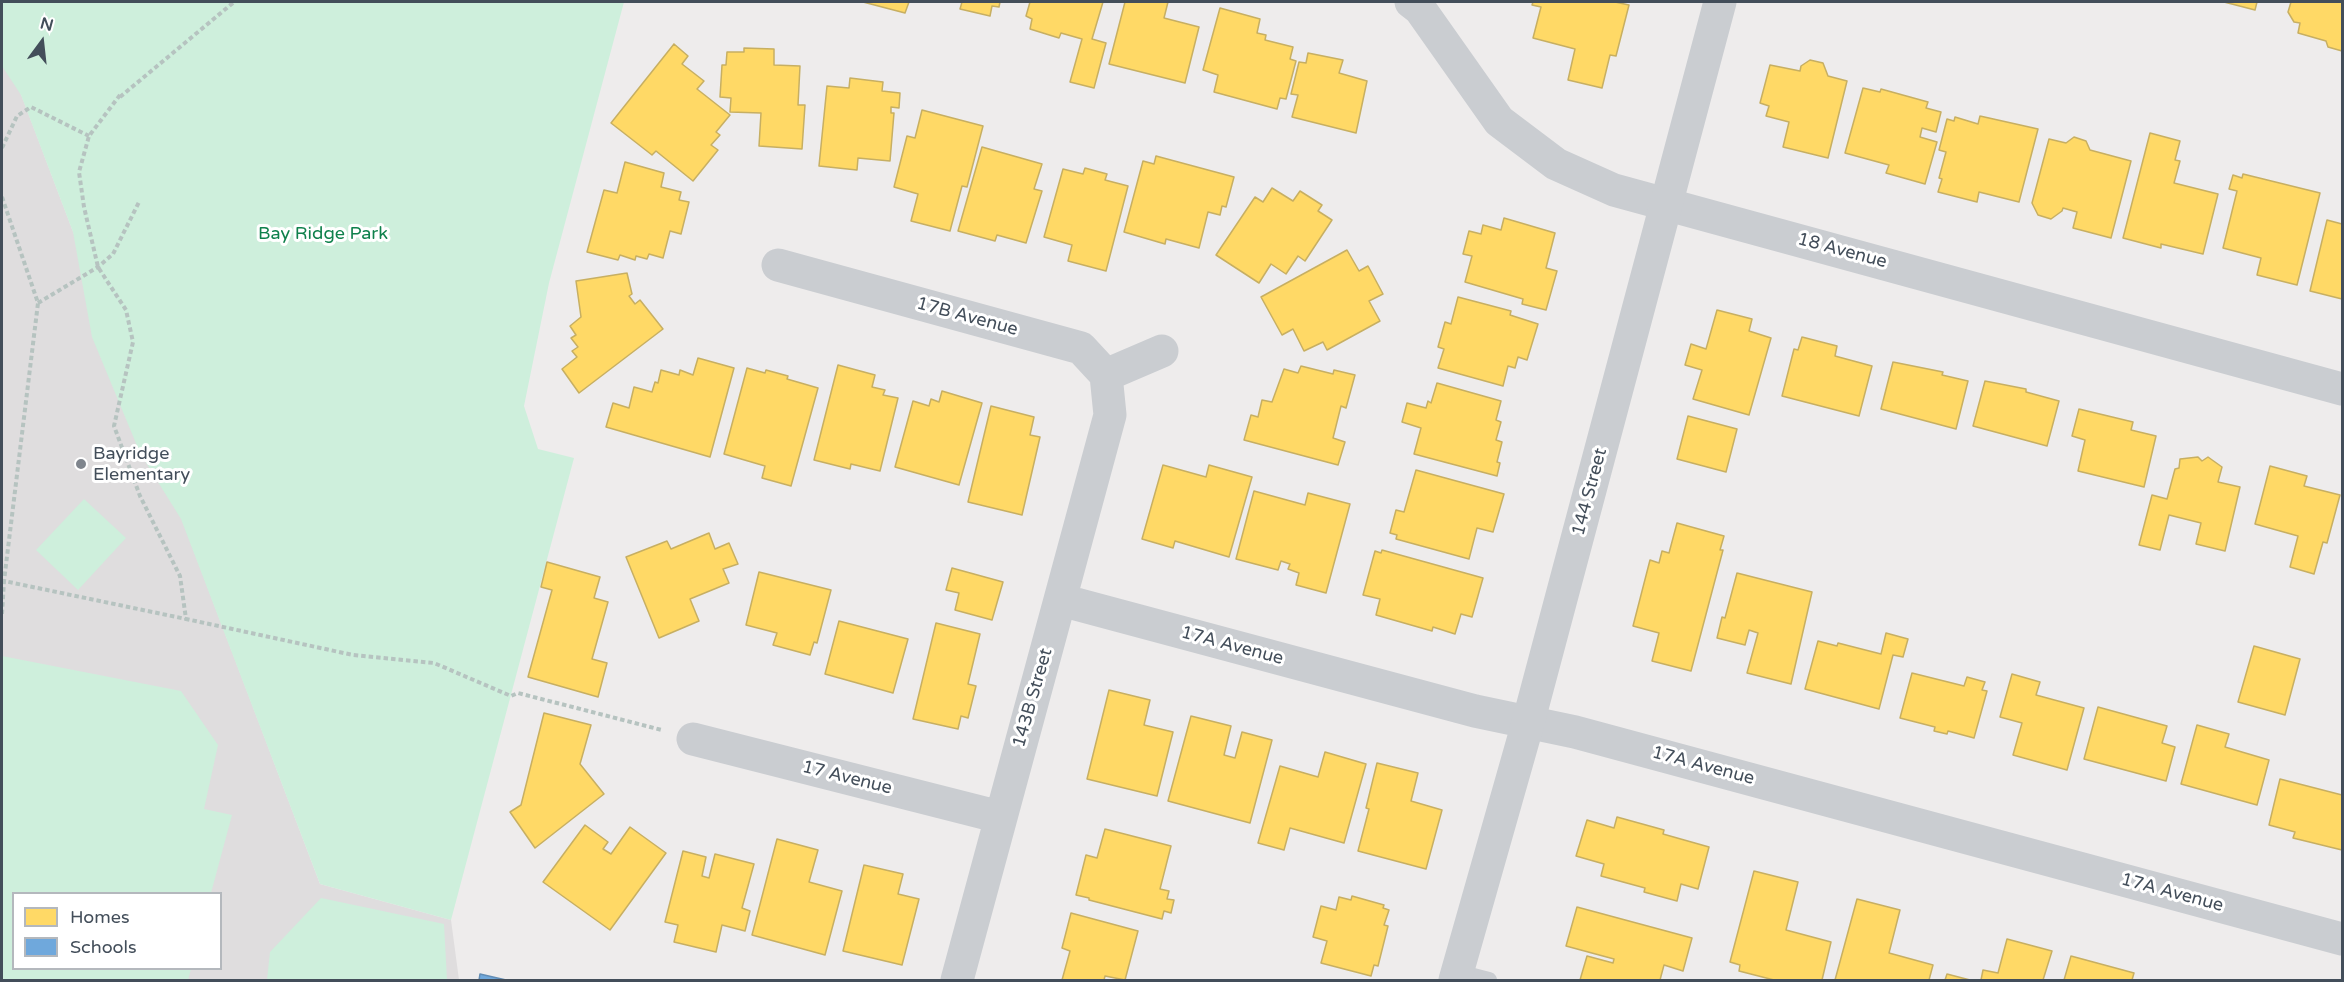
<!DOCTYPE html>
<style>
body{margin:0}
#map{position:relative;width:2344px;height:982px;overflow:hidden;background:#eeecec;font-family:"Varela Round",sans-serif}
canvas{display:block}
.frame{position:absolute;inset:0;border:3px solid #434e5a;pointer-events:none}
.legend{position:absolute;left:12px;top:892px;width:210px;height:78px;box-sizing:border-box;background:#fff;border:2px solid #b4b8bd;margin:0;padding:8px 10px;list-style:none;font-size:18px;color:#434e5a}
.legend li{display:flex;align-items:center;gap:12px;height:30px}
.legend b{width:30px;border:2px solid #b4b8bd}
.north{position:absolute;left:12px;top:12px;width:60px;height:60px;-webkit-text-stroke:4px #fff;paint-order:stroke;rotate:15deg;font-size:16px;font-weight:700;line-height:24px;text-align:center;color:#434e5a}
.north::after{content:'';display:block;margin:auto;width:21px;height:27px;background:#434e5a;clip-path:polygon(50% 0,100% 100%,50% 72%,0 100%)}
</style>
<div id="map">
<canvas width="2344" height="982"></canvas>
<div class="frame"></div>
<ul class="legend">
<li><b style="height:16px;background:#ffd966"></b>Homes</li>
<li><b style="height:16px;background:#6fa8dc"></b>Schools</li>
</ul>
<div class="north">N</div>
</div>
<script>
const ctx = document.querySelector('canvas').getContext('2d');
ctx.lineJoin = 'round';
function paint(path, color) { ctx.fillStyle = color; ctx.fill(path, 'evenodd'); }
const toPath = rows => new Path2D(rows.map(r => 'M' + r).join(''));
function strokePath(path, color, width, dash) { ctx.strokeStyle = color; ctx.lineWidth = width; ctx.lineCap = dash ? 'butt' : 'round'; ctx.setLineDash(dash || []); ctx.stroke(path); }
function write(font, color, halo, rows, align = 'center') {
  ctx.font = font + ' "Varela Round",sans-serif'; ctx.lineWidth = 6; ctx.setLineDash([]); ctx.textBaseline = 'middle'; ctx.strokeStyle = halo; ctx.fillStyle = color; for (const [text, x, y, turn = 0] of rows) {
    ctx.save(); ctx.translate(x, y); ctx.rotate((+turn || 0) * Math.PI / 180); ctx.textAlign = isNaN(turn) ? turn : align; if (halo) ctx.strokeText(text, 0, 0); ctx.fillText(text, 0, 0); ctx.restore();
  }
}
paint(toPath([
 [2,44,320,884,451,920,459,980,2,980],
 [14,894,220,894,220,968,14,968]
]), '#dfddde');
paint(toPath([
 [2,2,624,2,549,283,524,406,538,449,574,458,451,920,320,884,181,519,140,453,92,337,73,232,21,95,2,66],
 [84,499,126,538,78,590,36,550],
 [2,656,181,691,218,745,204,809,232,815,211,893,14,894,14,968,191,969,188,980,2,980],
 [321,898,444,924,447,980,267,980,270,952]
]), '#ceefdc');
const homes = toPath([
 [863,2,909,2,905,13,863,2],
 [962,2,1000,2,999,7,992,6,990,16,960,9,962,2],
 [1030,2,1103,2,1092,39,1106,43,1094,88,1070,82,1082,39,1061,33,1059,38,1030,29,1032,19,1026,16,1030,2],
 [1125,2,1168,2,1164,18,1199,27,1185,83,1109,64,1125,2],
 [1533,2,1615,2,1629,5,1616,56,1610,55,1602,88,1568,80,1575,49,1533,38,1541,7,1532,5,1533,2],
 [2224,2,2257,2,2255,10,2224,2],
 [2291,2,2342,2,2342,51,2328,47,2326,41,2298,33,2300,23,2294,22,2288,12,2291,2],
 [1220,8,1260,19,1257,33,1266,35,1265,40,1293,47,1290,59,1296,61,1286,99,1280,98,1277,109,1214,92,1218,75,1203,70,1220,8],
 [674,44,688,56,682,64,704,81,697,89,730,115,716,132,720,135,711,145,718,150,693,181,656,151,652,155,611,123,674,44],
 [744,48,774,49,774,65,800,66,798,105,805,105,802,149,759,146,761,113,730,112,731,98,720,97,722,65,726,65,727,52,744,52,744,48],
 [1308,53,1343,60,1339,73,1367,81,1356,133,1292,117,1298,95,1291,94,1299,62,1306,63,1308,53],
 [1810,60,1823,63,1828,76,1847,81,1828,158,1783,147,1789,122,1766,116,1769,106,1760,103,1770,65,1800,71,1801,66,1810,60],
 [850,78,883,82,882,91,900,93,899,108,891,107,891,113,894,113,890,161,858,158,857,170,819,166,827,86,849,88,850,78],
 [1863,88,1880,92,1881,89,1928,102,1926,108,1941,112,1936,132,1922,128,1920,137,1937,142,1925,184,1886,173,1889,165,1845,153,1863,88],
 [922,110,983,126,967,187,962,186,950,231,911,221,918,194,894,187,907,136,915,138,922,110],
 [1980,116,2038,129,2019,202,1979,192,1977,202,1938,192,1942,179,1939,178,1946,152,1939,150,1947,119,1954,121,1955,117,1978,124,1980,116],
 [2150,133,2180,141,2175,160,2180,161,2174,183,2218,194,2203,254,2161,244,2161,248,2123,238,2150,133],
 [2074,137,2086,141,2090,150,2131,161,2111,238,2073,228,2077,212,2063,208,2062,211,2051,219,2038,215,2032,203,2049,139,2066,143,2074,137],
 [982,147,1042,164,1034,189,1042,191,1026,243,997,235,995,241,958,231,982,147],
 [1156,156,1234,177,1226,207,1222,206,1220,215,1208,212,1199,248,1166,239,1165,244,1124,232,1143,161,1154,164,1156,156],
 [625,162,664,173,661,187,681,192,679,200,689,202,681,234,670,231,663,258,649,254,647,259,636,256,635,260,620,255,618,260,587,252,604,190,617,193,625,162],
 [1085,168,1107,174,1105,180,1128,186,1106,271,1068,261,1072,245,1044,237,1063,169,1083,174,1085,168],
 [2243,174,2320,193,2297,285,2257,275,2261,258,2223,248,2237,191,2229,189,2233,175,2242,178,2243,174],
 [1272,188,1293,201,1300,191,1322,205,1318,211,1332,220,1305,261,1298,256,1286,274,1271,264,1259,283,1216,255,1255,197,1263,202,1272,188],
 [1504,218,1555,233,1546,268,1557,271,1546,310,1522,304,1523,299,1465,282,1472,256,1463,254,1469,231,1481,234,1483,225,1501,230,1504,218],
 [2327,220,2342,224,2342,299,2310,291,2327,220],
 [1347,250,1359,271,1368,266,1383,294,1369,301,1380,321,1327,350,1323,342,1304,351,1293,329,1282,335,1261,297,1347,250],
 [627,273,632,294,629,296,635,304,640,300,663,329,579,393,562,369,577,357,572,351,578,347,571,338,576,335,570,326,581,317,576,281,627,273],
 [1458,297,1511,311,1510,315,1538,324,1527,360,1518,357,1515,368,1508,366,1503,386,1438,368,1444,349,1438,347,1445,322,1451,324,1458,297],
 [1717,310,1752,319,1749,331,1771,338,1749,415,1693,399,1702,370,1685,365,1691,344,1706,349,1717,310],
 [1802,337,1837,346,1835,356,1872,366,1859,416,1782,396,1794,349,1798,350,1802,337],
 [698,358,734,368,710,457,606,427,613,403,629,408,634,387,652,392,655,382,658,383,661,370,679,375,680,370,693,375,698,358],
 [1893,362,1943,372,1942,375,1968,381,1956,429,1881,409,1893,362],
 [838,365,875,375,872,387,885,390,883,395,898,398,880,471,851,464,850,469,814,460,838,365],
 [1301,366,1333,374,1334,370,1355,375,1346,408,1341,406,1333,438,1345,442,1338,465,1244,440,1251,415,1258,417,1262,400,1272,402,1284,369,1298,373,1301,366],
 [747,368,765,373,766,370,788,376,787,379,818,388,791,486,762,478,765,466,724,454,747,368],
 [1985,381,2026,389,2026,392,2059,401,2047,446,1973,426,1985,381],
 [1437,383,1501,401,1496,420,1501,422,1496,440,1502,442,1497,462,1500,463,1497,476,1414,454,1421,428,1402,422,1407,403,1426,408,1428,401,1431,403,1437,383],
 [942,391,982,403,959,485,895,467,913,401,929,406,931,399,939,402,942,391],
 [991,406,1034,417,1030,435,1040,437,1022,515,968,502,991,406],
 [2079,409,2133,422,2131,430,2156,436,2144,487,2078,471,2085,440,2072,436,2079,409],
 [1688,416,1737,429,1726,472,1677,459,1688,416],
 [2198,457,2202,461,2208,457,2222,467,2218,482,2240,487,2225,551,2196,544,2201,523,2169,515,2160,550,2139,545,2152,495,2167,499,2175,469,2179,468,2180,459,2198,457],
 [1163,465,1206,477,1209,465,1252,477,1229,557,1175,541,1173,548,1142,539,1163,465],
 [2270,466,2307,476,2304,486,2340,495,2327,543,2323,542,2314,574,2290,567,2298,536,2255,524,2270,466],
 [1416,470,1504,494,1493,532,1477,528,1469,559,1396,539,1397,535,1390,533,1396,510,1404,512,1416,470],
 [1254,491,1305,505,1308,493,1350,504,1326,593,1296,585,1299,573,1288,569,1290,564,1281,561,1278,570,1236,559,1254,491],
 [1677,523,1724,536,1720,550,1723,550,1691,671,1652,661,1659,633,1633,626,1650,560,1659,563,1662,551,1669,553,1677,523],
 [709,533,715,549,729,543,738,564,723,569,729,583,690,599,699,621,659,638,626,557,667,541,671,549,709,533],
 [1382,550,1483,578,1472,617,1461,614,1455,634,1433,627,1432,631,1376,615,1380,599,1363,595,1375,551,1381,553,1382,550],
 [547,562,600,577,594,598,608,602,592,659,607,663,598,697,528,677,552,590,541,587,547,562],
 [952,568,1003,582,992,620,955,610,959,593,946,590,952,568],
 [759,572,831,590,817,643,814,642,810,655,773,645,777,633,746,625,759,572],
 [1737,573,1812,592,1791,684,1747,673,1758,633,1749,630,1745,645,1717,638,1722,617,1725,618,1737,573],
 [839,621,908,639,893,693,825,674,839,621],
 [936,623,980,634,968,684,976,686,968,718,961,716,958,729,913,719,936,623],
 [1886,633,1908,639,1903,657,1893,655,1879,709,1805,689,1818,641,1837,646,1838,643,1881,654,1886,633],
 [2254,646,2300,659,2285,715,2238,702,2254,646],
 [1912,673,1964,686,1967,677,1985,682,1982,690,1987,691,1974,738,1948,731,1947,734,1934,731,1935,727,1900,718,1912,673],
 [2012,674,2040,682,2036,695,2084,708,2067,770,2013,755,2022,723,2000,717,2012,674],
 [1109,690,1150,700,1144,725,1173,732,1157,796,1087,779,1109,690],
 [2098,707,2167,726,2162,743,2175,747,2166,781,2084,759,2098,707],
 [544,713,591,725,580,764,604,794,535,848,510,812,521,805,544,713],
 [1191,716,1231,726,1224,755,1235,758,1242,732,1272,740,1250,823,1168,801,1191,716],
 [2197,725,2229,734,2225,747,2269,760,2257,805,2181,784,2197,725],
 [1325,752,1366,764,1344,843,1290,828,1284,850,1258,843,1280,766,1318,777,1325,752],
 [1377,763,1418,773,1411,801,1442,810,1426,869,1358,851,1369,809,1366,808,1377,763],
 [2280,779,2342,795,2342,850,2293,838,2295,832,2269,825,2280,779],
 [1617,817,1664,830,1663,834,1709,847,1698,889,1681,884,1677,901,1644,892,1645,888,1601,876,1604,864,1576,856,1587,820,1614,828,1617,817],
 [585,825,608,842,603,849,611,854,630,827,666,853,610,930,543,882,585,825],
 [1105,829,1171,846,1160,889,1169,891,1167,899,1174,900,1171,913,1164,911,1162,919,1089,900,1089,898,1076,895,1086,855,1097,858,1105,829],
 [777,839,818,850,809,882,842,891,825,955,752,935,777,839],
 [683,851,706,857,702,876,709,878,715,854,754,864,742,908,750,911,745,931,722,925,716,952,674,942,678,925,665,922,683,851],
 [864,865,903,874,898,894,919,899,902,965,843,951,864,865],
 [1754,871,1798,882,1786,930,1831,942,1822,980,1774,980,1739,971,1740,965,1730,962,1754,871],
 [1352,896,1384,905,1383,908,1389,910,1384,925,1388,926,1378,966,1374,965,1371,976,1321,963,1327,941,1313,937,1321,906,1336,910,1339,897,1351,900,1352,896],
 [1857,899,1900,910,1889,953,1933,965,1929,980,1835,980,1857,899],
 [1577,907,1692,938,1683,971,1664,965,1660,980,1580,980,1587,956,1613,963,1614,959,1566,946,1577,907],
 [1071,913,1138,931,1125,980,1105,976,1104,980,1062,980,1070,951,1062,948,1071,913],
 [2007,939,2052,951,2043,980,1981,980,1983,970,1998,973,2007,939],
 [2071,956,2134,973,2132,980,2064,980,2071,956],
 [1947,974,1970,980,1945,980,1947,974]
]);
paint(homes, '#ffd966');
strokePath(homes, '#c7af62', 1.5);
const schools = toPath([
 [480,974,506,980,479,980,480,974]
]);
paint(schools, '#6fa8dc');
strokePath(schools, '#628db5', 1.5);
strokePath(toPath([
 [120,95,89,136,79,172,84,207,98,267,126,310,133,342,114,426,140,496,180,576,186,619,353,655,434,663,511,696,518,693,662,730],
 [120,97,234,2],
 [2,148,17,116,31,107,89,136],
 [2,197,38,303,4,581],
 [38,303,98,267,113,254,139,202],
 [2,614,4,581,186,619]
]), '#b6c3c0', 4, [4.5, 3]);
strokePath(toPath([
 [1458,972,1489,980]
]), '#cacdd1', 16);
strokePath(toPath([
 [1411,2,1420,9,1499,121,1556,164,1614,190,2342,389],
 [778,265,1081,348,1106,375,1110,415,957,980],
 [1106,375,1162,351],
 [1061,600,1475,711,1575,732,2342,939],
 [693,739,1000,817]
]), '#cacdd1', 33);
strokePath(toPath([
 [1455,980,1528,723,1720,2]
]), '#cacdd1', 33);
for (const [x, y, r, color] of [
 [81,464,6,"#7f858d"]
]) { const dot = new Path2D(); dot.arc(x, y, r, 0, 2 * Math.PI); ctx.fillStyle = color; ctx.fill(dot); strokePath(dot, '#fff', 2); }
write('18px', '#0f814c', '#fff', [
 ["Bay Ridge Park",323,234]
]);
write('18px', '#434e5a', '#fff', [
 ["18 Avenue",1842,251,15],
 ["17B Avenue",967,317,15],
 ["144 Street",1590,492,-75],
 ["17A Avenue",1232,646,15],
 ["143B Street",1033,698,-74],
 ["17A Avenue",1703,766,15],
 ["17 Avenue",847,778,14],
 ["17A Avenue",2172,893,15]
]);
write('18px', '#434e5a', '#fff', [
 ["Bayridge",93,454],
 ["Elementary",93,475]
], 'left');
</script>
